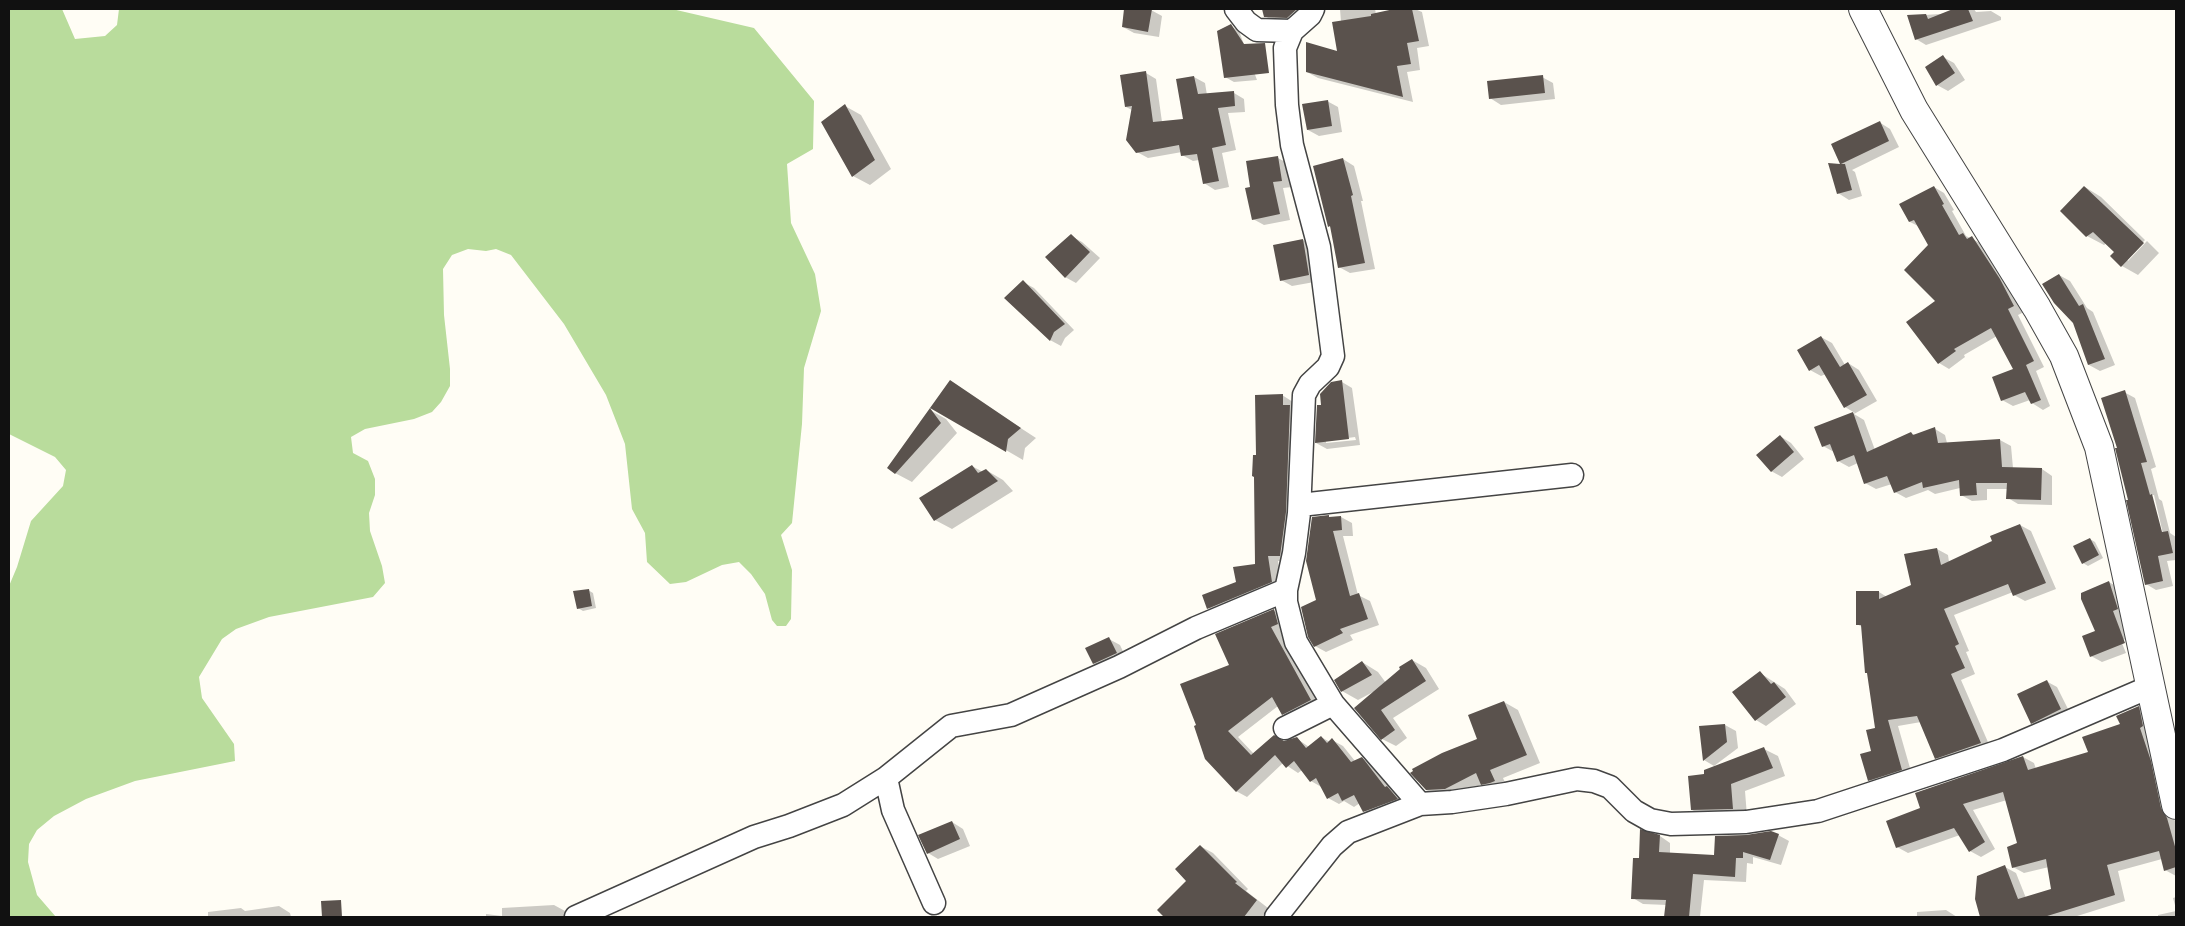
<!DOCTYPE html>
<style>
body{margin:0}
#map{position:relative;width:2185px;height:926px;overflow:hidden;background:#fffdf5;font-family:"Crimson Pro",serif}
canvas{display:block}
.frame{position:absolute;inset:0;border:10px solid #111;pointer-events:none}
</style>
<div id="map">
<canvas width="2185" height="926"></canvas>
<div class="frame"></div>
</div>
<script>
const ctx = document.querySelector('canvas').getContext('2d');
ctx.lineJoin = 'round';
function paint(path, color) { ctx.fillStyle = color; ctx.fill(path, 'evenodd'); }
const toPath = rows => new Path2D(rows.map(r => 'M' + r).join(''));
function strokePath(path, color, width, dash) { ctx.strokeStyle = color; ctx.lineWidth = width; ctx.lineCap = dash ? 'butt' : 'round'; ctx.setLineDash(dash || []); ctx.stroke(path); }
paint(toPath([
 [9,9,62,9,75,39,105,36,117,25,119,9,672,9,754,28,814,101,813,149,787,164,791,223,815,274,821,311,804,368,802,424,792,523,781,535,792,570,791,619,786,626,777,626,772,620,765,594,751,574,739,562,722,565,686,582,670,584,647,562,645,533,632,509,625,444,606,395,564,324,511,255,496,249,486,251,468,249,452,255,443,269,444,315,450,369,450,386,441,402,432,412,414,419,365,429,351,437,353,453,368,461,375,479,375,495,369,513,370,531,382,566,385,583,373,597,269,617,236,629,222,639,199,677,202,698,234,744,235,761,135,781,86,799,54,816,37,830,29,844,28,862,37,895,56,917,9,917,9,586,17,567,31,521,63,486,66,470,55,457,9,434]
]), '#b9dc9c');
paint(toPath([
 [1126,9,1151,10,1162,16,1159,37,1134,33,1123,27],
 [1269,9,1296,9,1300,11,1302,20,1276,23,1265,16,1264,10],
 [1340,9,1375,9,1376,14,1401,9,1415,9,1422,12,1429,46,1417,48,1420,70,1407,72,1413,102,1318,78,1307,72,1338,52,1341,22],
 [1953,9,1974,9,1976,12,1991,11,2001,17,2001,20,1926,45,1916,39,1909,16,1955,13],
 [1230,26,1239,31,1257,80,1234,82,1225,77],
 [1943,57,1954,63,1965,80,1948,91,1937,85],
 [1146,73,1156,79,1162,122,1185,120,1194,77,1205,83,1207,95,1234,93,1244,99,1245,112,1228,113,1236,150,1222,153,1229,187,1215,190,1204,183,1199,160,1193,161,1182,155,1182,152,1148,158,1137,152,1132,110,1126,107],
 [1542,77,1553,83,1555,99,1501,105,1490,98],
 [1327,101,1338,107,1342,132,1319,136,1308,130],
 [845,106,861,115,891,169,870,185,853,176],
 [1879,122,1890,129,1899,147,1852,170,1855,172,1862,196,1849,200,1838,193,1842,165,1833,145],
 [1278,158,1289,164,1292,187,1283,188,1290,220,1264,225,1253,219,1251,188],
 [1343,159,1354,166,1363,201,1361,201,1375,269,1350,273,1339,267,1332,228,1329,226],
 [1934,187,1944,193,1954,210,1952,211,1966,236,1982,244,2024,312,2018,315,2044,367,2036,371,2050,406,2043,410,2032,403,2030,400,2013,406,2002,400,2015,370,1997,336,1964,355,1965,357,1949,369,1939,363,1936,302,1930,245,1920,227,1910,222,1901,204],
 [2085,187,2101,197,2145,240,2127,259,2128,261,2147,241,2159,253,2138,275,2122,266,2116,252,2107,243,2104,245,2087,236],
 [1071,236,1082,242,1100,258,1076,283,1065,277],
 [1303,240,1314,246,1320,281,1292,286,1281,280],
 [2059,275,2070,281,2087,308,2093,312,2115,365,2100,371,2089,365],
 [1023,282,1034,288,1074,330,1065,338,1061,346,1050,340],
 [1821,337,1832,343,1845,365,1848,363,1859,370,1877,401,1854,414,1864,420,1875,450,1911,433,1915,435,1935,429,1945,435,1947,443,2000,440,2011,446,2013,468,2042,469,2052,476,2052,505,2018,504,2008,498,2008,489,1987,489,1987,500,1972,501,1961,495,1960,488,1935,494,1928,490,1906,498,1895,492,1892,484,1876,489,1865,483,1858,463,1849,467,1838,461,1834,452,1823,446,1816,427,1855,413,1845,407,1826,374,1821,376,1810,370],
 [950,382,1036,438,1025,448,1023,460,932,407],
 [1342,382,1352,388,1360,445,1327,449,1316,443,1323,406],
 [1355,437,1356,440,1326,443,1326,441],
 [2124,392,2135,398,2156,467,2151,469,2159,499,2162,501,2170,533,2176,537,2176,560,2167,561,2173,586,2156,590,2146,584,2119,449],
 [2151,495,2154,495,2164,538,2162,538],
 [1282,395,1293,402,1291,561,1278,561,1282,588,1219,614,1208,608,1256,565,1257,457],
 [930,410,946,419,957,433,912,482,895,473],
 [1780,436,1791,443,1804,459,1782,477,1771,471],
 [972,466,983,472,986,470,1003,480,1013,491,952,529,935,520],
 [1341,517,1352,523,1353,536,1343,536,1358,595,1370,601,1379,625,1350,635,1353,640,1326,652,1315,646,1317,601,1313,518],
 [2020,525,2031,531,2056,589,2025,601,2014,595,2013,592,1954,615,1969,651,1966,652,1975,674,1961,680,1991,749,1947,764,1936,758,1921,722,1898,726,1912,775,1880,786,1869,780,1876,729,1862,627,1857,624,1879,592,1887,597,1913,586,1937,549,1948,555,1949,562,1993,542],
 [2090,539,2095,542,2103,558,2088,566,2083,563],
 [2109,582,2119,588,2130,637,2121,641,2126,653,2102,662,2091,656],
 [588,590,593,593,596,608,583,611,578,608],
 [1274,611,1285,617,1288,630,1281,633,1321,706,1294,720,1283,714,1278,706,1238,737,1254,754,1296,738,1309,747,1321,737,1330,742,1332,740,1343,746,1355,761,1362,758,1372,764,1393,791,1407,805,1375,817,1364,811,1360,803,1354,807,1344,801,1339,804,1328,798,1323,788,1311,781,1302,770,1298,773,1283,763,1247,797,1236,791,1206,759,1230,666],
 [1109,639,1120,645,1127,660,1104,670,1094,664],
 [1412,660,1426,668,1439,689,1393,718,1407,738,1396,746,1382,739,1373,692,1358,700,1342,691,1362,662,1378,672,1386,683],
 [1760,673,1785,689,1796,704,1766,726,1756,720],
 [2046,681,2057,687,2071,715,2043,729,2032,723],
 [1504,702,1518,710,1540,763,1503,778,1508,789,1495,792,1482,784,1459,797,1441,798,1426,790,1479,740],
 [2139,707,2150,714,2171,816,2176,822,2176,876,2165,870,2162,859,2118,871,2125,901,2074,917,1982,917,1976,899,2005,867,2016,873,2026,898,2053,890,2049,867,2024,873,2013,867,2019,844,2007,800,1973,810,1995,849,1981,857,1970,851,1960,835,1908,853,1897,847,1922,809,1917,794,2023,757,2034,763,2036,769,2089,753],
 [1725,725,1736,731,1738,748,1714,766,1704,760],
 [1764,749,1778,756,1785,776,1745,791,1747,816,1705,817,1692,810,1706,775],
 [952,822,963,829,970,846,938,859,928,853],
 [1778,835,1789,841,1781,865,1753,857,1753,864,1747,863,1746,882,1704,880,1700,917,1666,917,1667,905,1643,904,1633,898,1640,860,1660,836,1670,843,1670,854,1715,856],
 [1200,846,1213,853,1248,889,1246,891,1268,908,1262,917,1166,917,1159,910,1188,881],
 [2176,897,2176,909,2173,898],
 [554,905,565,911,565,917,486,917,486,914,502,916,502,908],
 [279,906,290,913,291,917,208,917,208,912,241,908,245,911],
 [1946,910,1957,917,1917,917,1917,912],
 [2176,911,2176,917,2158,917,2158,915]
]), '#0003');
paint(toPath([
 [1124,9,1152,9,1148,32,1122,27],
 [1262,9,1297,9,1287,18,1264,17],
 [1394,9,1412,9,1419,41,1407,43,1411,64,1397,66,1403,97,1306,72,1306,42,1337,51,1332,22,1371,16,1371,14],
 [1953,9,1968,9,1973,21,1915,40,1907,15,1926,14,1928,19],
 [1231,24,1244,44,1265,43,1269,73,1224,78,1217,31],
 [1943,55,1955,73,1936,86,1925,67],
 [1146,71,1153,122,1183,119,1176,79,1194,76,1198,94,1234,91,1235,106,1218,108,1226,145,1212,148,1219,181,1203,184,1197,154,1181,156,1179,145,1136,153,1126,140,1132,106,1125,107,1120,75],
 [1543,75,1545,93,1489,99,1487,81],
 [1328,100,1332,126,1307,130,1302,104],
 [845,104,875,160,852,177,821,122],
 [1880,121,1889,141,1841,164,1845,164,1852,190,1837,194,1828,163,1840,164,1831,144],
 [1278,156,1282,181,1273,182,1280,214,1252,220,1245,188,1250,187,1246,161],
 [1343,158,1353,195,1351,196,1365,263,1338,268,1330,226,1328,227,1313,166],
 [1934,186,1944,204,1942,205,1959,235,1963,233,1967,239,1972,236,2000,279,2014,306,2008,309,2034,361,2026,365,2041,400,2031,404,2025,392,2001,401,1992,377,2013,369,1991,328,1954,349,1956,351,1938,364,1906,322,1935,301,1904,270,1928,245,1914,220,1909,222,1899,204],
 [2084,186,2144,243,2121,267,2110,256,2114,252,2093,232,2086,237,2060,211],
 [1071,234,1090,252,1065,278,1045,257],
 [1303,239,1309,275,1280,281,1273,245],
 [2059,274,2079,306,2083,304,2105,359,2088,365,2073,323,2054,303,2042,284],
 [1023,280,1065,324,1054,332,1050,341,1004,298],
 [1821,336,1840,367,1848,362,1867,395,1844,408,1819,365,1809,371,1797,350],
 [950,380,1021,428,1008,439,1006,452,930,408],
 [1342,380,1349,439,1315,443,1317,405,1321,405,1320,394,1331,382],
 [2125,390,2147,462,2141,463,2150,495,2152,494,2162,532,2168,531,2173,553,2158,556,2163,581,2145,585,2126,500,2128,500,2115,448,2117,448,2101,398],
 [1283,394,1283,405,1290,405,1286,512,1280,556,1268,556,1272,582,1207,609,1202,595,1236,582,1233,567,1255,564,1254,477,1252,476,1253,455,1256,455,1255,395],
 [930,408,941,423,895,474,887,468],
 [1853,412,1867,452,1911,432,1913,435,1935,427,1938,443,2000,439,2002,467,2042,468,2041,500,2006,499,2007,483,1976,483,1977,495,1960,496,1959,480,1923,488,1922,482,1894,493,1887,476,1864,484,1854,455,1837,462,1830,444,1822,447,1814,427],
 [1780,435,1794,452,1771,472,1756,455],
 [972,465,978,473,986,469,998,481,934,521,919,498],
 [1329,515,1329,517,1341,516,1342,530,1333,531,1350,596,1359,593,1368,619,1340,629,1343,633,1314,647,1308,637,1301,607,1316,600,1306,561,1312,517],
 [2020,524,2046,583,2013,596,2008,584,1944,609,1959,644,1955,646,1965,668,1951,674,1981,743,1935,759,1917,716,1888,720,1902,770,1868,781,1860,754,1871,751,1866,730,1875,728,1867,673,1865,673,1861,625,1856,625,1856,591,1879,591,1879,599,1911,585,1904,554,1937,548,1941,565,1992,541,1990,536],
 [2090,538,2099,555,2082,564,2073,546],
 [2109,581,2118,609,2113,611,2125,643,2090,657,2082,636,2095,631,2081,599,2081,593],
 [589,589,592,606,577,609,573,591],
 [1274,609,1278,624,1271,627,1311,700,1282,715,1272,697,1228,731,1251,755,1274,735,1284,741,1297,737,1306,748,1321,736,1327,743,1332,738,1351,762,1362,757,1385,787,1387,786,1398,799,1363,812,1354,795,1342,801,1338,793,1327,799,1316,778,1310,782,1294,761,1286,768,1275,755,1236,792,1205,759,1194,726,1196,725,1180,684,1229,665,1215,634],
 [1109,637,1117,653,1093,664,1085,648],
 [1412,659,1426,681,1381,710,1395,730,1381,740,1354,708,1400,669,1399,667],
 [1362,661,1372,675,1341,692,1334,680],
 [1760,671,1771,684,1774,682,1786,697,1755,721,1732,692],
 [2047,680,2061,709,2031,724,2017,694],
 [1504,701,1527,755,1490,770,1495,781,1490,783,1481,785,1476,773,1445,789,1426,790,1410,773,1413,771,1412,769,1442,753,1477,739,1468,715],
 [2139,706,2143,726,2140,728,2151,761,2161,808,2167,818,2176,850,2176,867,2164,871,2159,851,2107,865,2115,895,2044,917,1980,917,1975,899,1977,876,2005,865,2018,899,2051,889,2046,859,2012,868,2007,847,2017,843,2003,792,1963,804,1985,842,1969,852,1954,828,1896,848,1886,821,1920,808,1915,793,2023,756,2028,770,2088,752,2082,737,2120,724,2116,716],
 [1725,724,1727,742,1703,761,1699,726],
 [1764,747,1773,768,1731,784,1733,809,1691,810,1688,776,1704,774,1704,770],
 [952,821,960,839,927,854,918,835],
 [1640,829,1660,835,1659,852,1714,855,1715,836,1746,835,1771,831,1779,834,1770,860,1743,852,1743,858,1736,858,1735,877,1693,874,1689,917,1664,917,1666,900,1631,899,1633,858,1639,858],
 [1200,845,1237,882,1235,883,1257,900,1244,917,1164,917,1157,910,1186,881,1175,869],
 [341,900,342,917,322,917,321,901]
]), '#5a524d');
const minor = toPath([
 [1236,9,1246,22,1257,30,1292,31],
 [1313,9,1310,15,1292,31,1285,48,1287,105,1292,145,1319,247,1333,356,1328,367,1310,384,1304,395,1299,513,1294,553,1286,590,1286,602,1296,642,1333,704,1420,804],
 [1300,505,1572,475],
 [1285,728,1333,704],
 [886,778,893,810,934,903],
 [576,917,754,837,789,826,843,805,886,778,951,726,1011,715,1119,667,1196,628,1286,590],
 [1276,917,1332,846,1348,832,1420,804,1452,802,1506,794,1577,779,1594,781,1610,787,1634,811,1650,820,1671,824,1746,822,1818,811,2003,750,2152,686]
]);
const tertiary = toPath([
 [1863,9,1914,110,2037,308,2064,356,2099,447,2176,805]
]);
strokePath(minor, '#444', 25);
strokePath(tertiary, '#444', 30);
strokePath(minor, '#fff', 22);
strokePath(tertiary, '#fff', 28);
</script>
